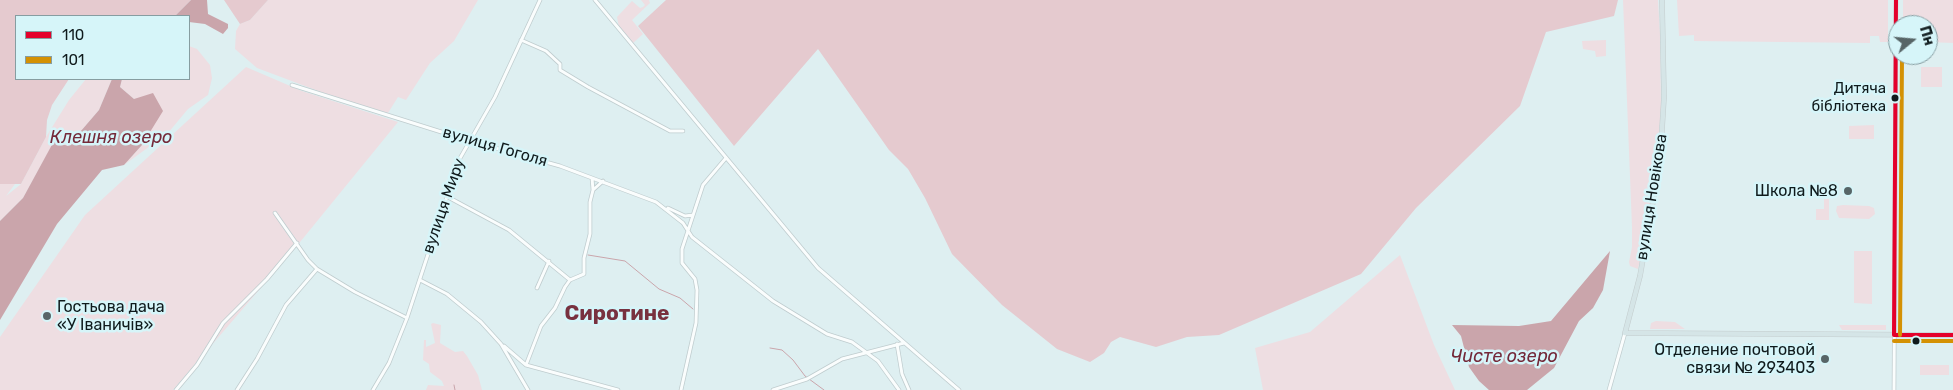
<!DOCTYPE html>
<meta charset="utf-8">
<style>
body{margin:0}
#map{position:relative;width:1953px;height:390px;overflow:hidden;background:#deeff1;font-family:Rubik,sans-serif}
canvas{display:block}
.legend{position:absolute;left:15px;top:15px;width:175px;height:65px;box-sizing:border-box;background:#d6f5f9;border:1px solid #869da1;margin:0;padding:6px 9px;list-style:none;font-size:15px;color:#0f1a1c}
.legend li{display:flex;align-items:center;gap:10px;height:25px}
.legend b{width:25px;border:1px solid #869da1}
.north{position:absolute;left:1888px;top:15px;width:50px;height:50px;box-sizing:border-box;background:#d6f5f9;border:1px solid #869da1;border-radius:50%;rotate:73deg;font-size:14px;font-weight:700;line-height:20px;text-align:center;color:#0f1a1c}
.north::after{content:'';display:block;margin:auto;width:18px;height:22px;background:#576567;clip-path:polygon(50% 0,100% 100%,50% 72%,0 100%)}
</style>
<div id="map">
<canvas width="1953" height="390"></canvas>
<ul class="legend">
<li><b style="height:6px;background:#e4002b"></b>110</li>
<li><b style="height:6px;background:#d49104"></b>101</li>
</ul>
<div class="north">Пн</div>
</div>
<script>
const ctx = document.querySelector('canvas').getContext('2d');
ctx.lineJoin = 'round';
function paint(path, color) { ctx.fillStyle = color; ctx.fill(path, 'evenodd'); }
const toPath = rows => new Path2D(rows.map(r => 'M' + r).join(''));
function strokePath(path, color, width, dash) { ctx.strokeStyle = color; ctx.lineWidth = width; ctx.lineCap = dash ? 'butt' : 'round'; ctx.setLineDash(dash || []); ctx.stroke(path); }
function write(font, color, halo, rows, align = 'center') {
  ctx.font = font + ' Rubik,sans-serif'; ctx.lineWidth = 5; ctx.setLineDash([]); ctx.textBaseline = 'middle'; ctx.strokeStyle = halo; ctx.fillStyle = color; for (const [text, x, y, turn = 0] of rows) {
    ctx.save(); ctx.translate(x, y); ctx.rotate((+turn || 0) * Math.PI / 180); ctx.textAlign = isNaN(turn) ? turn : align; if (halo) ctx.strokeText(text, 0, 0); ctx.fillText(text, 0, 0); ctx.restore();
  }
}
paint(toPath([
 [268,0,478,0,454,41,430,63,406,100,398,97,388,113,337,98,257,68,235,49,236,31,240,24,250,20],
 [641,0,649,0,650,3,632,20,643,34,632,44,619,27,617,17,632,1,640,8,643,7,645,5],
 [1623,0,1658,0,1660,34,1661,109,1658,144,1648,224,1638,269,1630,266,1629,262,1632,247,1632,227],
 [1677,0,1888,0,1888,42,1880,42,1879,36,1870,36,1870,43,1694,41,1694,35,1679,36],
 [1903,0,1953,0,1953,43,1928,42,1928,25,1903,25],
 [1606,40,1606,56,1596,57,1595,51,1583,49,1582,41],
 [189,46,197,49,210,65,212,78,208,95,188,109,168,133,124,165,142,145,134,99,120,87,122,79,189,79],
 [246,67,302,91,398,122,296,247,173,390,0,390,0,337,85,215],
 [1921,67,1942,67,1942,87,1921,87],
 [86,79,112,79,99,110,68,146,54,142,23,198,0,221,0,183,15,184,6,196,21,184,46,137,69,100],
 [1874,125,1874,139,1849,139,1849,126],
 [1824,199,1829,199,1829,220,1816,220,1816,209,1824,209],
 [1843,205,1869,206,1874,208,1875,214,1869,219,1839,218,1836,211,1837,206],
 [1854,251,1872,251,1872,304,1854,303],
 [1400,255,1434,345,1455,390,1263,390,1255,348,1310,332],
 [1656,321,1675,322,1685,329,1650,329,1651,323],
 [433,323,441,325,440,343,455,352,463,351,467,356,478,375,482,390,426,390,428,385,444,386,442,381,430,372,429,364,423,360,424,340,426,340,426,347,435,343,431,324],
 [1839,325,1886,325,1886,330,1842,330],
 [1920,365,1949,365,1949,375,1920,375]
]), '#eedee2');
paint(toPath([
 [0,0,191,0,175,16,16,16,16,79,69,79,52,105,47,120,46,137,21,184,0,184],
 [224,0,268,0,250,20,240,24],
 [666,0,1618,0,1614,16,1546,32,1520,106,1416,208,1361,274,1219,335,1187,337,1156,347,1120,337,1111,342,1104,353,1090,362,1057,349,1002,305,952,254,925,198,908,169,889,150,818,49,734,146,638,26]
]), '#e5cacf');
paint(toPath([
 [191,0,207,0,208,14,228,24,228,28,223,34,205,24,189,22,189,16,175,16],
 [112,79,122,79,120,87,134,99,153,93,163,111,142,145,124,165,102,170,57,224,0,320,0,221,23,198,54,141,68,146,99,110],
 [1610,251,1603,290,1593,308,1579,321,1554,368,1527,390,1489,390,1479,381,1469,367,1461,336,1452,325,1519,326,1551,321]
]), '#caa5ab');
strokePath(toPath([
 [588,255,625,261,659,289,680,298,693,309],
 [770,348,782,350,793,360,805,376,824,390],
 [454,385,455,390]
]), '#caa5ab', 1);
const minor = toPath([
 [595,0,818,268,959,390],
 [521,40,546,51,560,64,560,70,588,87,670,131,683,131],
 [292,85,470,141,560,166,656,202,683,223,692,237,773,301,827,334,852,342,878,361,899,390],
 [593,190,603,181],
 [446,196,509,230,570,280],
 [668,208,685,216,693,215],
 [275,213,308,260,317,269,355,292,407,318],
 [420,280,447,294,481,322,501,344,528,390],
 [537,288,549,261],
 [897,344,902,374,909,390],
 [504,346,526,365,618,390],
 [526,365,541,326,555,308,565,287,570,280,584,274,584,258,590,234,590,202,593,190,592,178],
 [176,390,197,365,223,323,267,279,297,243],
 [237,390,257,359,286,305,317,269],
 [373,390,389,363,407,318,459,160,495,97,540,0],
 [681,390,696,323,697,290,695,279,682,263,682,249,703,185,726,158],
 [773,390,807,379,842,359,904,343],
 [1609,390,1625,333],
 [1894,390,1896,0]
]);
const major = toPath([
 [1662,0,1664,97,1660,161,1640,276,1625,333,1953,335]
]);
strokePath(minor, '#bfccce', 4.5);
strokePath(major, '#c3cccd', 5.5);
strokePath(minor, '#fafdfd', 3);
strokePath(major, '#d5e5e7', 4.5);
strokePath(toPath([
 [1894,335,1896,0],
 [1894,335,1953,335]
]), '#e4002b', 4);
strokePath(toPath([
 [1900,335,1902,55],
 [1894,341,1953,341]
]), '#d49104', 4);
for (const [x, y, r, color] of [
 [1895,98,4.5,"#0f1a1c"],
 [1848,191,5,"#576567"],
 [47,316,5,"#576567"],
 [1916,341,4.5,"#0f1a1c"],
 [1825,359,5,"#576567"]
]) { const dot = new Path2D(); dot.arc(x, y, r, 0, 2 * Math.PI); ctx.fillStyle = color; ctx.fill(dot); strokePath(dot, '#d6f5f9', 2); }
write('15px', '#0f1a1c', '#d6f5f9', [
 ["Дитяча",1886,89],
 ["бібліотека",1886,107]
], 'right');
write('16px', '#0f1a1c', '#d6f5f9', [
 ["вулиця Гоголя",495,147,16],
 ["вулиця Новікова",1652,197,-81],
 ["вулиця Миру",444,206,-71]
]);
write('16px', '#0f1a1c', '#d6f5f9', [
 ["Школа №8",1838,191],
 ["Гостьова дача",57,307,"left"],
 ["«У Іваничів»",57,325,"left"],
 ["Отделение почтовой",1815,350],
 ["связи № 293403",1815,368]
], 'right');
write('italic 18px', '#742939', '#d6f5f9', [
 ["Клешня озеро",111,138],
 ["Чисте озеро",1504,357]
]);
write('bold 21px', '#78313f', '#d6f5f9', [
 ["Сиротине",617,314]
]);
</script>
